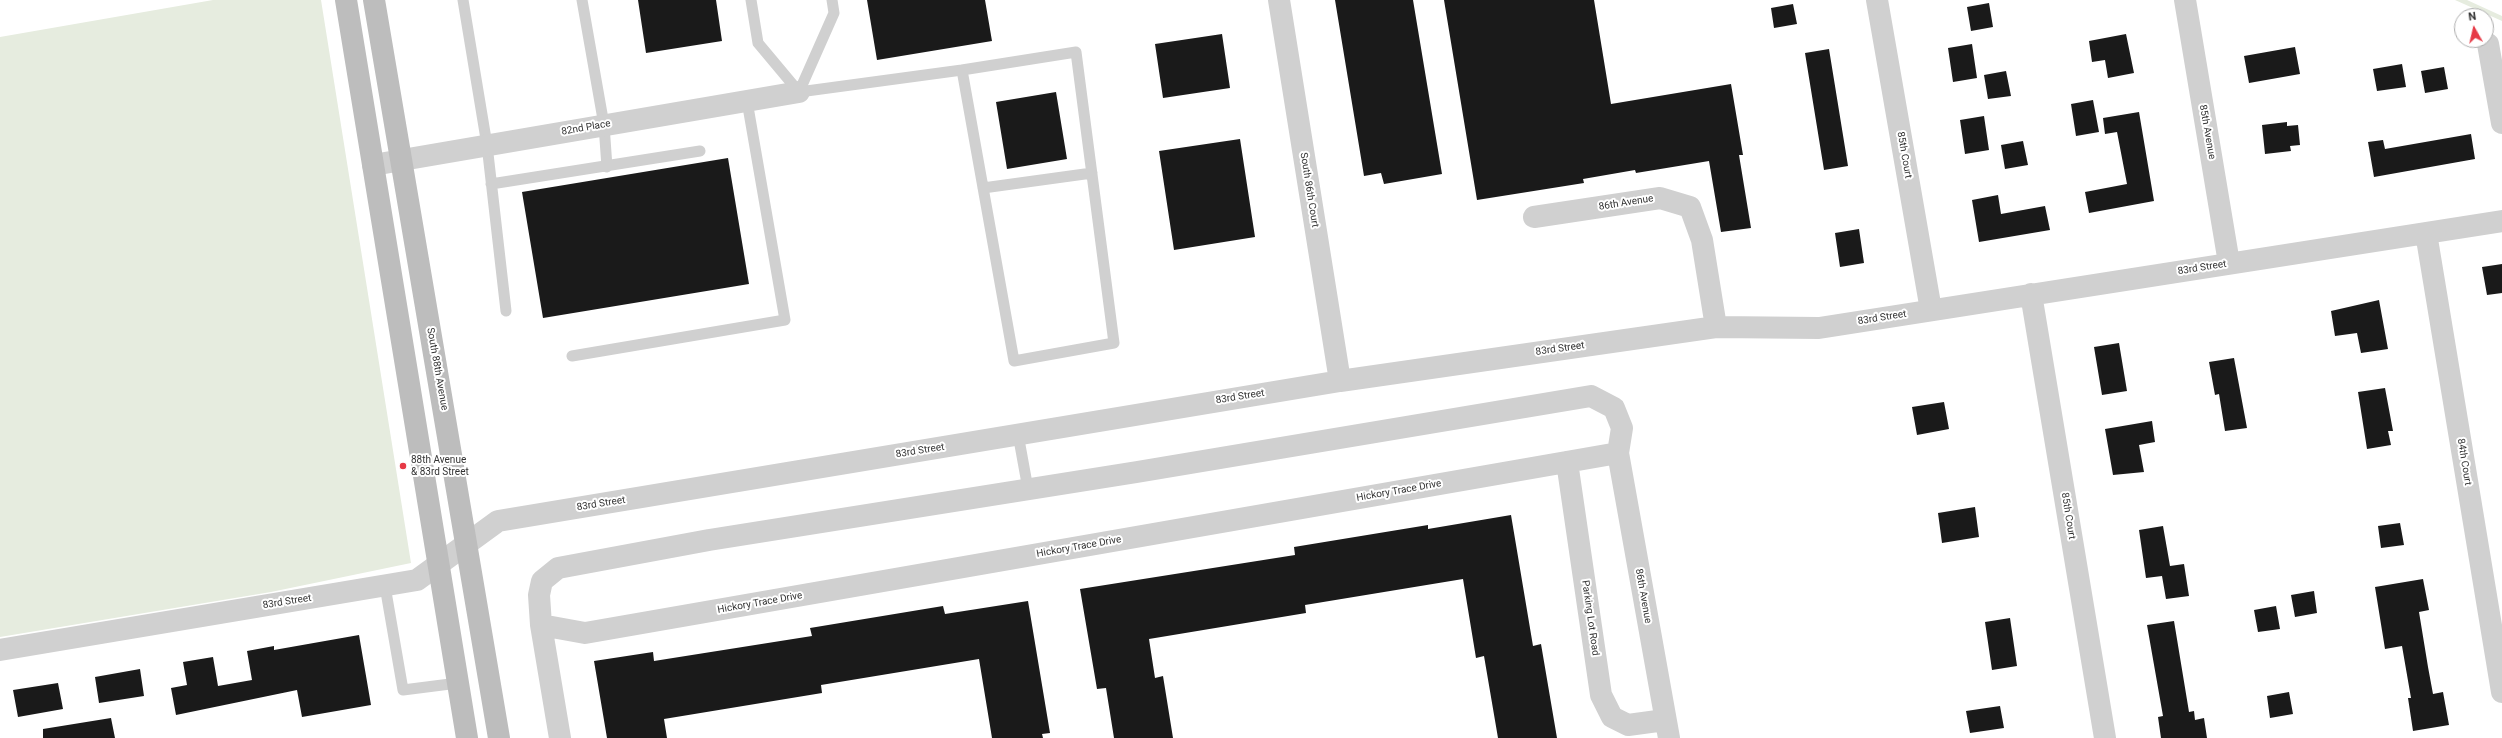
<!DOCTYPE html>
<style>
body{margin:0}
#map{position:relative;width:2502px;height:738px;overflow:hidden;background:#fff;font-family:Roboto,sans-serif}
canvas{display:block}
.north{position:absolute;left:2454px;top:8px;width:40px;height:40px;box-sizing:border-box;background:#fff;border:1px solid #adadad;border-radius:50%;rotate:352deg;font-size:11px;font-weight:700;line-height:16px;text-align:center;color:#333}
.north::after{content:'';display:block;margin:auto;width:14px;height:18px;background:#e63946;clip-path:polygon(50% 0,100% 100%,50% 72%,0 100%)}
</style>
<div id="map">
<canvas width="2502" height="738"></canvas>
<div class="north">N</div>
</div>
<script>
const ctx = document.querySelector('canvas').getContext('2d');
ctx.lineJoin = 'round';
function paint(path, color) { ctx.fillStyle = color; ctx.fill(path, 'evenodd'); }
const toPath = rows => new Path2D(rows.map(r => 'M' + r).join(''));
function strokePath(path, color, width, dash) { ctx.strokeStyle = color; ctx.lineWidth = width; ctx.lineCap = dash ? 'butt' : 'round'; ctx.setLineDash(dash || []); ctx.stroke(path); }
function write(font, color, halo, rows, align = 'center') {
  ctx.font = font + ' Roboto,sans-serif'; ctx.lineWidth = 4; ctx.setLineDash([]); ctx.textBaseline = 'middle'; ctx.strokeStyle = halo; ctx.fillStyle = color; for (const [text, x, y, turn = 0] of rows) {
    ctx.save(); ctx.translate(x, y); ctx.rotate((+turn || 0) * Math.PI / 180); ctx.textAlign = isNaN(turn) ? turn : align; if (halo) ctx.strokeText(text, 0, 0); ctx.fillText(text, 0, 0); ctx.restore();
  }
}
paint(toPath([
 [213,0,321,0,411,563,271,592,0,637,0,37],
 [2455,0,2467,0,2502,16,2502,21]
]), '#e6ecdf');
paint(toPath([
 [638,0,716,0,722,41,646,53],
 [867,0,985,0,992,41,877,60],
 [1335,0,1413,0,1442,174,1384,184,1381,173,1364,176],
 [1444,0,1594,0,1611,104,1731,84,1743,155,1739,155,1751,228,1721,232,1709,161,1636,173,1635,170,1583,179,1584,183,1477,200],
 [1989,3,1993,27,1971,31,1967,7],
 [1793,4,1797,24,1774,28,1771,8],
 [1222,34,1230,88,1163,98,1155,44],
 [2126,34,2134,73,2108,78,2105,60,2092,62,2089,41],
 [1972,44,1977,78,1953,82,1948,48],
 [2295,47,2300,74,2249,83,2244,56],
 [1829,49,1848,166,1824,170,1805,53],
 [2402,64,2406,87,2377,91,2373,69],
 [2444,67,2448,89,2425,93,2421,71],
 [2006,71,2011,96,1988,99,1984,75],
 [1056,92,1067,159,1007,169,996,102],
 [2093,100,2099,132,2076,136,2071,104],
 [2139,112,2154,201,2089,213,2085,192,2127,184,2117,132,2105,134,2103,118],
 [1984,116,1989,150,1965,154,1960,120],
 [2287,122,2287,126,2298,125,2300,145,2290,146,2291,151,2265,154,2262,125],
 [2471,134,2475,159,2374,177,2368,142,2383,140,2385,149],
 [1240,139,1255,237,1174,250,1159,151],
 [2023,141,2028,165,2005,169,2001,145],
 [728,158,749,284,543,318,522,192],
 [1998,195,2001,214,2045,206,2050,230,1979,242,1972,200],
 [1859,229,1864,263,1840,267,1835,233],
 [2502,264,2502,293,2487,295,2482,267],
 [2379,300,2388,349,2361,353,2357,333,2335,336,2331,311],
 [2119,343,2127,391,2102,395,2094,347],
 [2234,358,2247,428,2225,431,2219,394,2215,395,2209,362],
 [2385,388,2393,431,2388,431,2391,445,2367,449,2358,392],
 [1944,402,1949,429,1917,435,1912,407],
 [2152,421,2155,442,2139,445,2144,472,2113,475,2105,429],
 [1975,507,1979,537,1942,543,1938,513],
 [1511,515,1533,646,1541,644,1557,738,1498,738,1484,656,1476,658,1463,579,1305,605,1306,613,1149,639,1155,678,1163,676,1173,738,1114,738,1106,688,1097,689,1080,589,1295,555,1294,547,1428,525,1428,529],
 [2400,523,2404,545,2381,548,2378,526],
 [2163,526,2170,566,2184,564,2189,596,2166,599,2162,576,2146,578,2139,530],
 [2423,579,2429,610,2419,612,2428,667,2433,694,2443,692,2449,725,2413,731,2408,698,2411,698,2402,646,2385,649,2375,587],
 [2314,591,2317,613,2295,617,2291,595],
 [1028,601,1050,733,1042,734,1043,738,992,738,979,659,821,685,822,693,664,719,667,738,607,738,594,661,653,652,654,661,812,636,810,628,943,606,945,614],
 [2276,606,2280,629,2258,632,2254,610],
 [2010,618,2017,666,1992,670,1985,622],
 [2174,621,2189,712,2194,711,2195,720,2204,718,2207,738,2161,738,2158,717,2163,716,2147,625],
 [359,635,371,705,302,717,297,690,176,715,171,688,187,685,183,662,213,657,218,686,252,680,247,651,274,646,274,650],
 [140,669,144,696,99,703,95,677],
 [58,683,63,709,18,717,13,690],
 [2289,692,2293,714,2270,718,2267,696],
 [2000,706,2004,728,1970,733,1966,711],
 [111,718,115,738,43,738,43,729]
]), '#1a1a1a');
strokePath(toPath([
 [463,0,487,145,506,311],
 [582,0,604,125,607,167],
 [751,0,758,43,799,92],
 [799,92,962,70,1014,361,1114,343,1076,52,962,70],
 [799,92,834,13,832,0],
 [491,184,700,151],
 [983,188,1092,173],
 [572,356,785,320,747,101],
 [1018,434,1028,489],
 [385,586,403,690,458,683]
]), '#d0d0d0', 11);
strokePath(toPath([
 [1279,0,1340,381],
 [1877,0,1931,310],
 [2185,0,2229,263],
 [2488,44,2502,123],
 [373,165,799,92],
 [1534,217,1660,198,1690,207,1702,240,1716,327],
 [2426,233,2502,692],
 [2031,294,2105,738],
 [1567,462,1601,695,1612,717,1628,725,1665,720],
 [541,625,585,633,1618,453],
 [0,650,417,580,498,521,1340,381,1716,327,1819,328,2502,221],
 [560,738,541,625,539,595,542,581,558,568,709,540,1137,472,1591,396,1614,408,1622,428,1618,453,1669,738]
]), '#d0d0d0', 22);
strokePath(toPath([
 [346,0,467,738],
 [374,0,499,738]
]), '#bdbdbd', 22);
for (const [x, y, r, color] of [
 [403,466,4,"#e63946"]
]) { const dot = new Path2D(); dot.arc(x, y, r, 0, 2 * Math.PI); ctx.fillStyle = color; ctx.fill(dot); strokePath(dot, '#fff', 1.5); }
write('10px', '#333', '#fff', [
 ["82nd Place",586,128,-10],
 ["85th Avenue",2207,132,80],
 ["85th Court",1904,155,80],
 ["South 86th Court",1309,190,81],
 ["86th Avenue",1626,203,-9],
 ["83rd Street",2202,268,-9],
 ["83rd Street",1882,318,-9],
 ["83rd Street",1560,349,-8],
 ["South 88th Avenue",437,369,80],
 ["83rd Street",1240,397,-9],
 ["83rd Street",920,451,-9],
 ["84th Court",2464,462,81],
 ["Hickory Trace Drive",1399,491,-10],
 ["83rd Street",601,504,-9],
 ["85th Court",2068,516,81],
 ["Hickory Trace Drive",1079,547,-10],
 ["86th Avenue",1643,596,80],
 ["83rd Street",287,602,-9],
 ["Hickory Trace Drive",760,603,-10],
 ["Parking Lot Road",1590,618,82]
]);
write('10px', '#333', '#fff', [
 ["88th Avenue",411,460],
 ["& 83rd Street",411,472]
], 'left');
</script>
